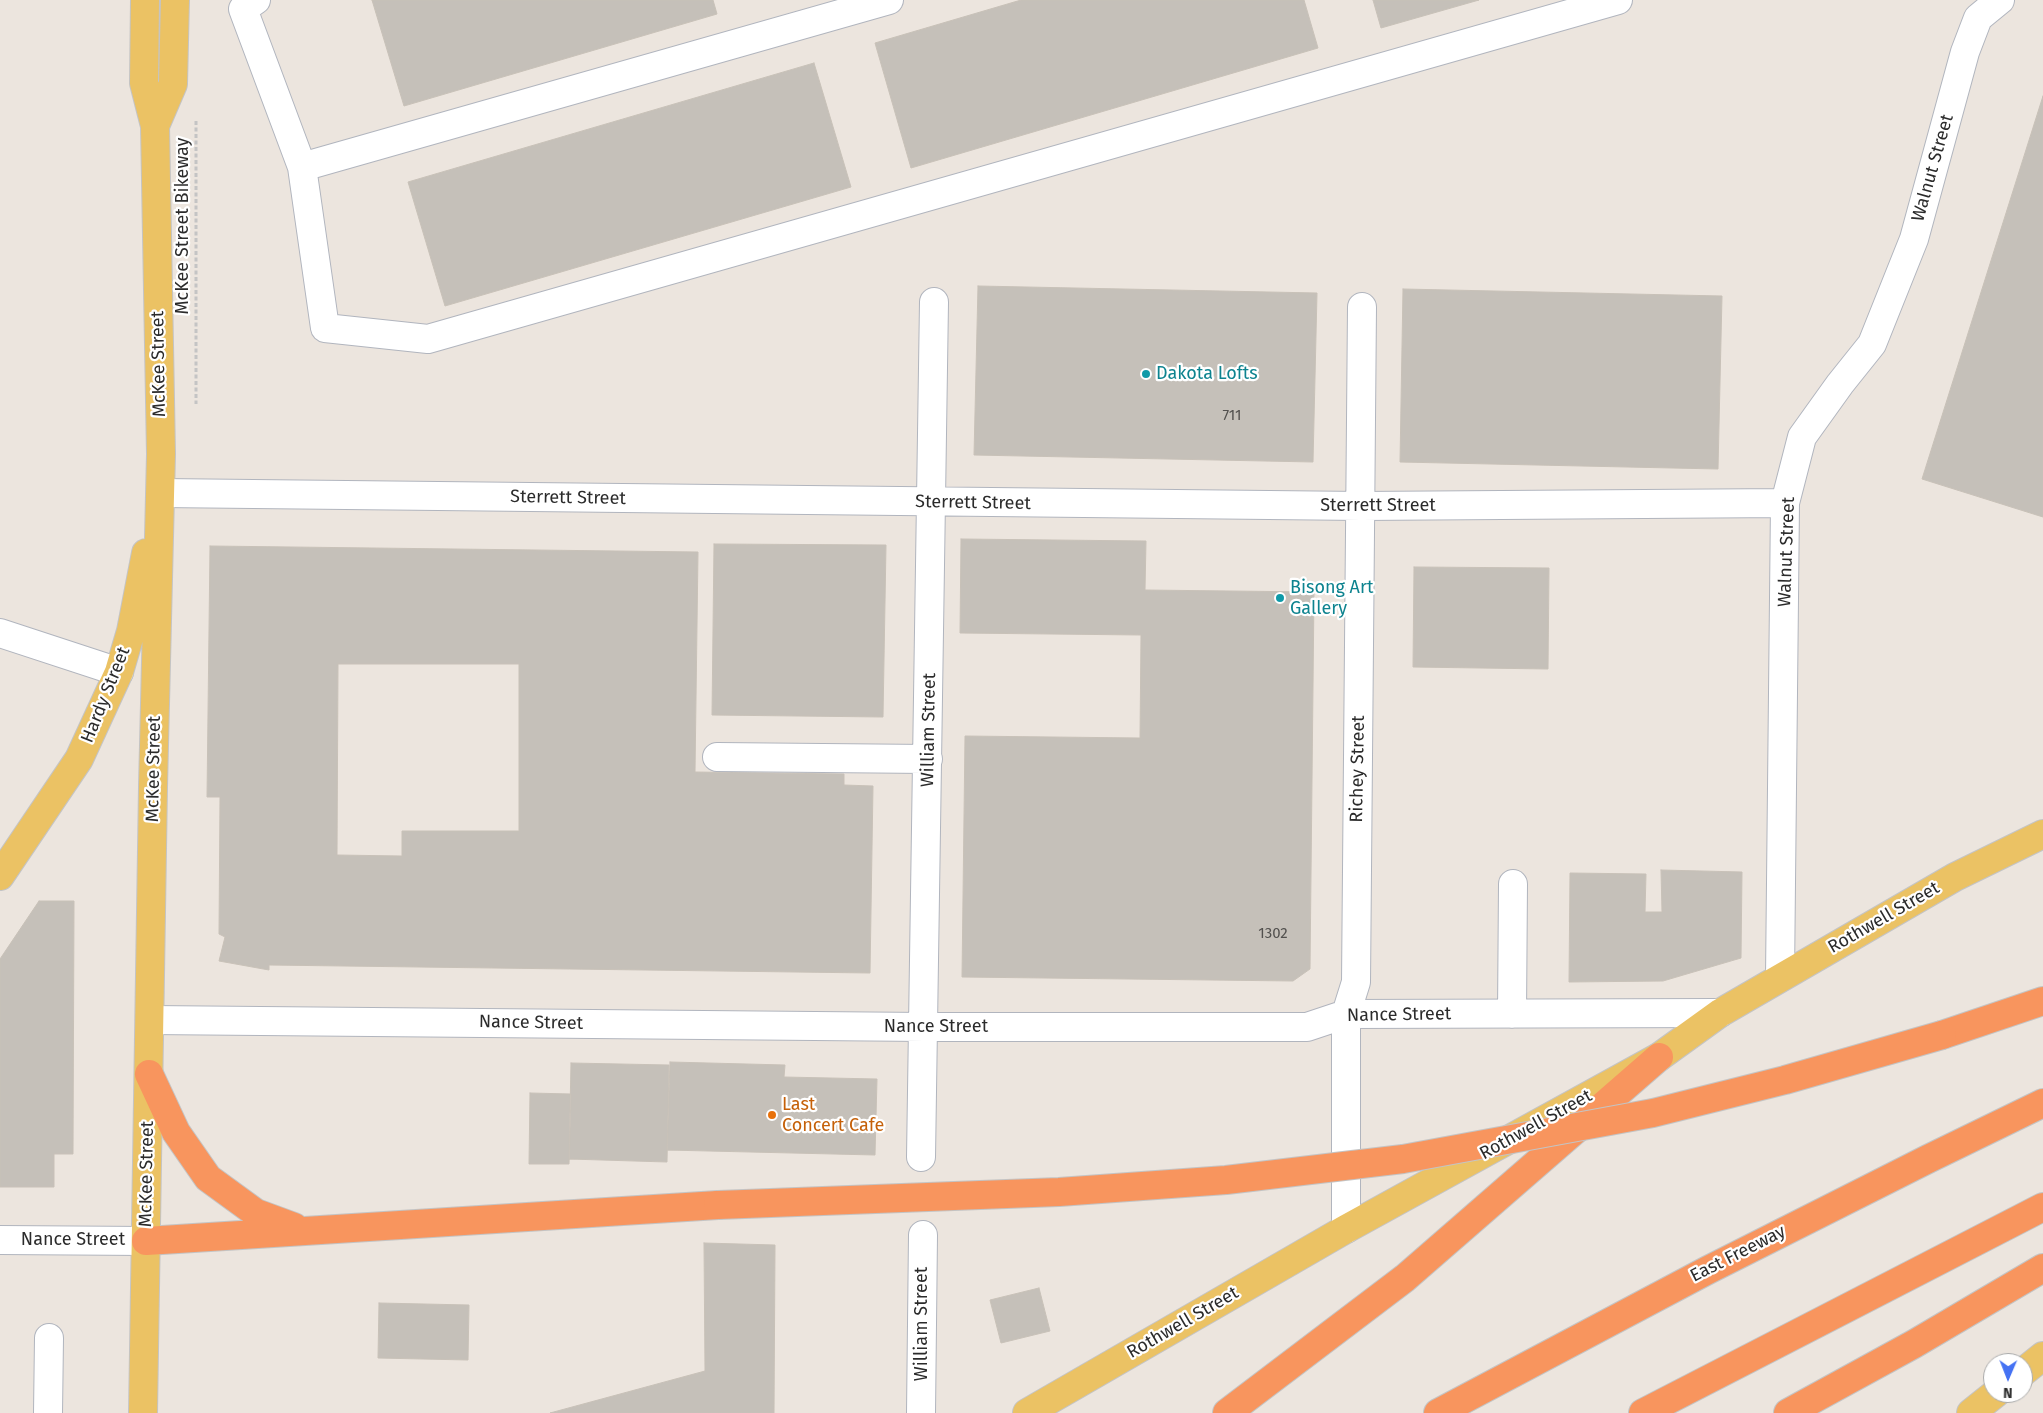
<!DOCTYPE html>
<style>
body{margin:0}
#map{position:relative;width:2043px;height:1413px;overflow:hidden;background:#ece5de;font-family:"Fira Sans",sans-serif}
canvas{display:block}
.north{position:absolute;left:1983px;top:1353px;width:50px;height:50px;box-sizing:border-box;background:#fff;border:1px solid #aaa;border-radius:50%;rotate:181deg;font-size:14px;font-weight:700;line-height:20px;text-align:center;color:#2b2b2b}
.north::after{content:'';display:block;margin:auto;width:18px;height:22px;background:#4572f3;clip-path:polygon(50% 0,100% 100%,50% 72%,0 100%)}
</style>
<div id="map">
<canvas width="2043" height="1413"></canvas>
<div class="north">N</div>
</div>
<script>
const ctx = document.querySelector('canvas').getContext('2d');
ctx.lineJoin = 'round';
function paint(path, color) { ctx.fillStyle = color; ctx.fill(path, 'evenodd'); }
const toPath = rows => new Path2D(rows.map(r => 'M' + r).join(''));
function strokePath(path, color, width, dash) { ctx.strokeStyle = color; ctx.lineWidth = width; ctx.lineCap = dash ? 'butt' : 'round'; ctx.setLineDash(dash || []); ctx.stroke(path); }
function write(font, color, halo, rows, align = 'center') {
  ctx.font = font + ' "Fira Sans",sans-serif'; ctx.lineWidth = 4.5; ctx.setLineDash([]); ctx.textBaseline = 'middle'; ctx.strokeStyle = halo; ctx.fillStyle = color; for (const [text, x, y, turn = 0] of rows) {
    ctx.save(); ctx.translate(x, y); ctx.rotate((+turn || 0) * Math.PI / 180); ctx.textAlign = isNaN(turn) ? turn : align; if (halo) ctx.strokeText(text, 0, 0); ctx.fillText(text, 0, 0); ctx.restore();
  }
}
const building = toPath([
 [372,0,713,0,717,14,404,106,372,0],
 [1021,0,1304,0,1318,48,911,168,875,43,1021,0],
 [1373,0,1479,0,1381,28,1373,0],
 [814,63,851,187,445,306,408,182,814,63],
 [2043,96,2043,517,1922,479,2043,96],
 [978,286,1317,293,1313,462,974,455,978,286],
 [1403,289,1722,296,1718,469,1400,462,1403,289],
 [961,539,1146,541,1145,590,1314,592,1310,969,1293,981,962,977,965,736,1140,738,1141,635,960,633,961,539],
 [714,544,886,545,883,717,712,715,714,544],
 [210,546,698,552,695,772,844,774,844,785,873,786,870,973,269,965,269,970,219,961,225,937,219,934,220,797,207,797,210,546],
 [338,664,519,664,519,831,402,831,402,856,337,855,338,664],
 [1414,567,1549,568,1548,669,1413,667,1414,567],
 [1661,870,1742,872,1741,958,1663,981,1569,982,1570,873,1646,874,1645,912,1662,912,1661,870],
 [39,901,74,901,73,1154,54,1154,54,1187,0,1187,0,959,39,901],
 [670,1062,785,1065,784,1077,877,1079,875,1155,667,1150,670,1062],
 [571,1063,669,1065,667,1162,569,1159,571,1063],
 [530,1093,571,1094,569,1164,529,1164,530,1093],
 [704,1243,775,1245,774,1413,550,1413,705,1371,704,1243],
 [1039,1288,1050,1331,1001,1343,990,1300,1039,1288],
 [379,1303,469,1305,468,1360,378,1358,379,1303]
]);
paint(building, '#c5c0b9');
strokePath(building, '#c8c1b8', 1);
const minor = toPath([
 [256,0,243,9,302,167,325,328,428,339,1618,0],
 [302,167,889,0],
 [161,493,1361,506,1785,503],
 [0,633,119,672],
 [717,757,928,759],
 [1780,977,1785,503,1802,437,1840,384,1872,344,1914,239,1965,52,1978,18,2000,0],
 [1512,1014,1513,884],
 [150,1020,925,1027,1307,1027,1346,1014,1720,1013],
 [921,1157,934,302],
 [1346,1229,1346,1014,1356,982,1362,307],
 [0,1240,146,1241],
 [48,1413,49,1338],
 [921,1413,923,1235]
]);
const major = toPath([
 [155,126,173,84,175,0],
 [0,876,79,759,119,672,131,631,146,553],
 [2023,1372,2043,1356],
 [143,1413,153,787,161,454,155,126,144,83,145,0],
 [1027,1413,1346,1229,1659,1057,1720,1013,1955,877,2043,834],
 [1971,1413,1996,1393]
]);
const highway = toPath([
 [1942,1035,2043,1001],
 [149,1074,176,1132,208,1178,256,1213,294,1227],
 [146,1241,718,1205],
 [1227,1413,1405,1278,1659,1057],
 [1438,1413,1708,1270,1928,1159,2043,1103],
 [1643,1413,2043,1207],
 [1788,1413,1914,1344,2043,1268]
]);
strokePath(minor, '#b1b5be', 30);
strokePath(major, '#c4c4c4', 30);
strokePath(highway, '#c4c4c4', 30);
strokePath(toPath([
 [196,121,196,404]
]), '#c4c4c4', 3, [4, 2.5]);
strokePath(minor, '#fff', 28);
strokePath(major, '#ebc264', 28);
strokePath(highway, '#f8955e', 28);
const highwayBridge = toPath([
 [718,1205,1059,1192,1226,1180,1403,1159,1653,1113,1785,1080,1942,1035]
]);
strokePath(highwayBridge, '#c4c4c4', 30, []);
strokePath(highwayBridge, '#f8955e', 28);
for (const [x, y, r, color] of [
 [1146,374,5,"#0f9aa8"],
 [1280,598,5,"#0f9aa8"],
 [772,1115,5,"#e8710a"]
]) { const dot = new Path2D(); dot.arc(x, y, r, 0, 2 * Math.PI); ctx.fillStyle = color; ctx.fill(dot); strokePath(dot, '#fff', 2); }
write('15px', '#52504e', null, [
 ["711",1232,416],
 ["1302",1273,934]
]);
write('18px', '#2b2b2b', '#fff', [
 ["Walnut Street",1933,168,-74],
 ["McKee Street Bikeway",183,226,-90],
 ["McKee Street",159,364,-91],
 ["Sterrett Street",568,498,1],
 ["Sterrett Street",973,503,1],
 ["Sterrett Street",1378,506],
 ["Walnut Street",1787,552,-88],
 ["Hardy Street",106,695,-68],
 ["William Street",929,730,-89],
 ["McKee Street",154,769,-89],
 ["Richey Street",1358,769,-89],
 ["Rothwell Street",1884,918,-30],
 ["Nance Street",1399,1015,-1],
 ["Nance Street",531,1023,1],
 ["Nance Street",936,1027],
 ["Rothwell Street",1536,1125,-29],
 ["McKee Street",147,1174,-89],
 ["Nance Street",73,1240],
 ["East Freeway",1738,1254,-27],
 ["Rothwell Street",1183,1323,-30],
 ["William Street",922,1324,-90]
]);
write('18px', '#0d838f', '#fff', [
 ["Dakota Lofts",1156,374],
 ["Bisong Art",1290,588],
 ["Gallery",1290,609]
], 'left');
write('18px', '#c56008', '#fff', [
 ["Last",782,1105],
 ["Concert Cafe",782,1126]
], 'left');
</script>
